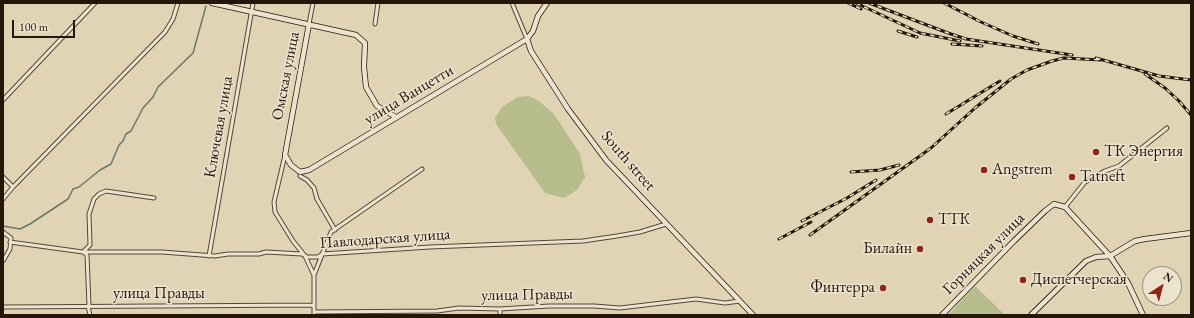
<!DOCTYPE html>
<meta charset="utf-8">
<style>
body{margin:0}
#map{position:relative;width:1194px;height:318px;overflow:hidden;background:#e1d4b5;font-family:"EB Garamond",serif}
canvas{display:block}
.frame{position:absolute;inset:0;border:4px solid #261609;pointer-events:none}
.north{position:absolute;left:1142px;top:266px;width:40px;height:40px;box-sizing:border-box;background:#ece3cf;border:1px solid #9d9180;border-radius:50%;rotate:36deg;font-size:11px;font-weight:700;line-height:16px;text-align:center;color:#261609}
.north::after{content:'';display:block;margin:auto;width:14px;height:18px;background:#8f2418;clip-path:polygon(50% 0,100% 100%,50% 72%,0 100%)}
.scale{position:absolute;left:12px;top:20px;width:63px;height:18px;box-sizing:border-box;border:2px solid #261609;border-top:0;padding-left:5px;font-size:12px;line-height:14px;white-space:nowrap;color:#261609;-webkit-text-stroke:3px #ece3cf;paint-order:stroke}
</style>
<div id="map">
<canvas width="1194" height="318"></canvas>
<div class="frame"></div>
<div class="north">N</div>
<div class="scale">100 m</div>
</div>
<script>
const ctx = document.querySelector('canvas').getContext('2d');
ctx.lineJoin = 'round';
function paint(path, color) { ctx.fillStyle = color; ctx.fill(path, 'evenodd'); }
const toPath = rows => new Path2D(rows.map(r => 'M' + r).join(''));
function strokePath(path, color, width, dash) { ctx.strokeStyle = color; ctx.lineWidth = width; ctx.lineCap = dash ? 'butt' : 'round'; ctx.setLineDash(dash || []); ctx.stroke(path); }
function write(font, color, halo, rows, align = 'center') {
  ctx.font = font + ' "EB Garamond",serif'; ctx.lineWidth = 3; ctx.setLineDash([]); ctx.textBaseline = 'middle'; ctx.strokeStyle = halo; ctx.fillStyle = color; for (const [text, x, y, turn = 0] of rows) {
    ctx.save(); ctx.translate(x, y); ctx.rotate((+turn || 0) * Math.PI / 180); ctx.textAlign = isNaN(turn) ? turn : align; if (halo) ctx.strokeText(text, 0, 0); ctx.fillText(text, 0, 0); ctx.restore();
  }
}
paint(toPath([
 [529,96,539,101,554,114,580,154,585,177,577,190,564,198,545,193,496,124,495,118,502,107,518,97],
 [975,286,1005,315,948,315]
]), '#b6bc8b');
strokePath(toPath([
 [3,226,20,229,30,224,68,199,73,189,79,187,100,170,111,164,119,145,123,141,126,134,131,131,143,108,153,97,158,87,193,53,206,6]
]), '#697868', 1.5);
const street = toPath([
 [512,3,527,39],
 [309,24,313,3],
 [375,24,378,3],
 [3,100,95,3],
 [285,155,274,202,275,212,293,241,305,256,314,275],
 [300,176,307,180,314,188,317,199,335,230],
 [3,177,13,187,3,199],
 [13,187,165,32,173,19,178,3],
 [1065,207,1085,182,1105,171,1119,166,1167,128],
 [3,232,11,238,10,249,3,261],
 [10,242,83,252,162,252,215,256,228,254,259,254,266,252,302,254,307,257,318,257,322,254,430,247,583,241,617,236,640,232,666,224],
 [209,256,253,3],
 [88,306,90,315],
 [89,306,87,255,83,252,90,245,89,214,94,199,99,194,106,191,154,198],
 [3,307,314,305],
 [500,309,500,315],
 [314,312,437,311,459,308,500,309,549,306,594,306,620,308,696,299,725,303,740,301],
 [314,315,314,275,331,232,422,169]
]);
const secondary = toPath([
 [212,3,356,35,365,43,364,67,366,87,377,106,396,117],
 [309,24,285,155,291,165,300,172,309,170,527,39,533,31,538,16,547,3],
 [527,39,531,51,568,109,606,160,753,315],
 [942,315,1014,241,1045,211,1054,204,1065,207,1110,256,1128,283,1143,315],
 [1031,315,1086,261,1096,257,1110,256,1135,241,1145,239,1191,233]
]);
strokePath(street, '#554634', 5);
strokePath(secondary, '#261609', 6);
strokePath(street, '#ece3cf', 3);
strokePath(secondary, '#ece3cf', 4.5);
const rail = toPath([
 [848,3,861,9],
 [856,3,920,33,960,41],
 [869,3,948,33,966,39,1072,55],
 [944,3,981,22,1013,36,1038,44],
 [898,31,917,37],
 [952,44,982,46],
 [1096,58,1159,76,1191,80],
 [1145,74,1165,88,1179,101,1191,115],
 [946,114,1000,81],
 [851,172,880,170,899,165],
 [802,221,847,198,876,180],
 [810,235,931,148,975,108,1011,79,1027,70,1052,61,1064,58,1101,60],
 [779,239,811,222]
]);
strokePath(rail, '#261609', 3);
strokePath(rail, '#ece3cf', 1.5, [4.5]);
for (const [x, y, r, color] of [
 [1096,152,4,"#8f2418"],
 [984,170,4,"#8f2418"],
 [1072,177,4,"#8f2418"],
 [930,220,4,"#8f2418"],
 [920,249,4,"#8f2418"],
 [1023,280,4,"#8f2418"],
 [883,288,4,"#8f2418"]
]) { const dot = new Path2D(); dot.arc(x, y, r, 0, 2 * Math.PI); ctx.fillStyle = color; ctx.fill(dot); strokePath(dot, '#ece3cf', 1.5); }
write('16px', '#261609', '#ece3cf', [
 ["Омская улица",286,76,-79],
 ["улица Ванцетти",409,95,-31],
 ["Ключевая улица",219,127,-80],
 ["South street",628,161,49],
 ["Павлодарская улица",385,239,-4],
 ["Горняцкая улица",984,254,-45],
 ["улица Правды",159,294],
 ["улица Правды",527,295,-1]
]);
write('16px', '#261609', '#ece3cf', [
 ["ТК Энергия",1104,152],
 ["Angstrem",992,170],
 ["Tatneft",1080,177],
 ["ТТК",938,220],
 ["Билайн",912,249,"right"],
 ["Диспетчерская",1031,280],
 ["Финтерра",875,288,"right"]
], 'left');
</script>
